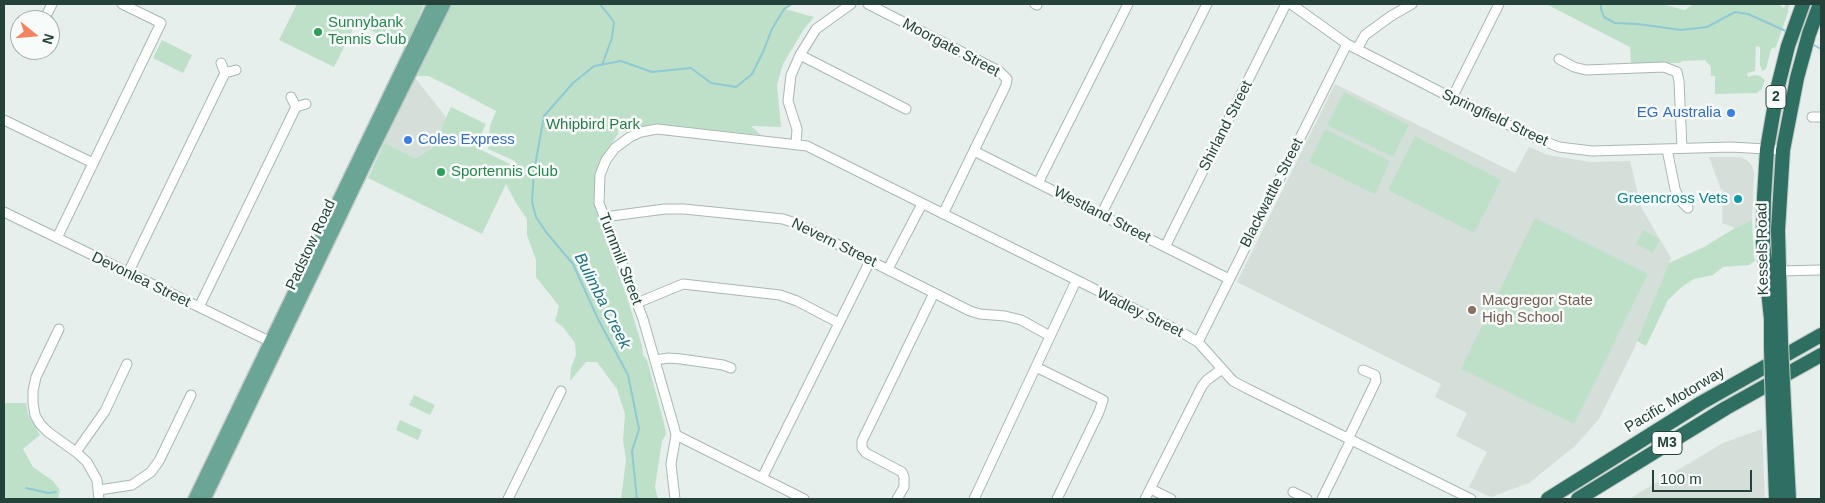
<!DOCTYPE html>
<style>
body{margin:0}
#map{position:relative;width:1825px;height:503px;overflow:hidden;background:#e6efeb;font-family:Arial,sans-serif}
canvas{display:block}
.frame{position:absolute;inset:0;border:5px solid #24423a;pointer-events:none}
.north{position:absolute;left:10px;top:10px;width:50px;height:50px;box-sizing:border-box;background:#f7fbf9;border:1px solid #a3b1ad;border-radius:50%;rotate:107deg;font-size:14px;font-weight:700;line-height:20px;text-align:center;color:#24423a}
.north::after{content:'';display:block;margin:auto;width:18px;height:22px;background:#f4845f;clip-path:polygon(50% 0,100% 100%,50% 72%,0 100%)}
.scale{position:absolute;left:1652px;top:470px;width:100px;height:22px;box-sizing:border-box;border:2px solid #24423a;border-top:0;padding-left:6px;font-size:15px;line-height:18px;white-space:nowrap;color:#24423a;-webkit-text-stroke:4px #f7fbf9;paint-order:stroke}
</style>
<div id="map">
<canvas width="1825" height="503"></canvas>
<div class="frame"></div>
<div class="north">N</div>
<div class="scale">100 m</div>
</div>
<script>
const ctx = document.querySelector('canvas').getContext('2d');
ctx.lineJoin = 'round';
function paint(path, color) { ctx.fillStyle = color; ctx.fill(path, 'evenodd'); }
const toPath = rows => new Path2D(rows.map(r => 'M' + r).join(''));
function strokePath(path, color, width, dash) { ctx.strokeStyle = color; ctx.lineWidth = width; ctx.lineCap = dash ? 'butt' : 'round'; ctx.setLineDash(dash || []); ctx.stroke(path); }
function write(font, color, halo, rows, align = 'center') {
  ctx.font = font + ' Arial,sans-serif'; ctx.lineWidth = 5; ctx.setLineDash([]); ctx.textBaseline = 'middle'; ctx.strokeStyle = halo; ctx.fillStyle = color; for (const [text, x, y, turn = 0] of rows) {
    ctx.save(); ctx.translate(x, y); ctx.rotate((+turn || 0) * Math.PI / 180); ctx.textAlign = isNaN(turn) ? turn : align; if (halo) ctx.strokeText(text, 0, 0); ctx.fillText(text, 0, 0); ctx.restore();
  }
}
paint(toPath([
 [415,78,446,117,431,149,416,158,384,143],
 [1335,84,1515,173,1529,147,1548,155,1590,162,1630,161,1641,207,1671,258,1634,349,1599,419,1575,446,1529,483,1491,497,1469,487,1487,452,1456,436,1467,413,1435,397,1441,384,1237,282],
 [1709,157,1741,157,1748,161,1752,166,1754,173,1752,220,1735,228,1722,223,1723,190,1721,190],
 [1762,429,1765,499,1629,499,1723,443]
]), '#d4dfda');
paint(toPath([
 [297,4,424,4,406,48,356,23,334,67,279,40],
 [451,4,792,4,785,9,814,17,804,29,783,64,777,85,781,127,751,126,761,135,652,124,638,129,636,126,619,120,618,134,600,161,596,173,594,199,599,221,627,297,642,346,643,355,647,360,664,423,666,434,662,441,655,487,658,499,621,499,626,460,623,440,625,414,617,389,597,362,586,362,570,381,571,368,576,355,575,343,563,327,555,321,559,306,536,277,536,260,527,235,527,219,516,203,506,184,482,234,368,178,384,143,416,158,431,149,451,107,486,124,475,147,514,166,515,161,488,149,490,126,496,111,449,86,428,76,417,76],
 [1546,4,1661,4,1685,10,1693,4,1778,4,1784,8,1786,4,1789,4,1788,12,1776,47,1771,49,1766,69,1762,71,1760,65,1760,47,1756,46,1755,71,1747,73,1748,77,1755,75,1760,76,1765,80,1762,89,1757,93,1715,94,1715,76,1711,76,1711,67,1705,60,1682,61,1680,63,1631,63,1630,47],
 [162,40,192,55,183,73,153,58],
 [1344,92,1409,125,1393,157,1327,125],
 [1325,129,1390,161,1375,194,1309,162],
 [1415,136,1501,180,1474,233,1388,190],
 [1535,218,1648,274,1574,424,1461,369],
 [1752,220,1754,259,1756,260,1749,265,1723,267,1713,275,1694,279,1683,286,1668,300,1646,346,1637,341,1669,263,1704,247,1735,228],
 [1643,230,1660,240,1653,253,1636,244],
 [414,395,435,405,430,415,409,405],
 [4,403,26,403,28,414,40,435,23,449,33,467,53,481,60,490,58,499,4,499],
 [400,420,422,430,418,440,396,430]
]), '#bfe0c8');
strokePath(toPath([
 [600,4,614,22,612,38,602,65],
 [1601,4,1601,9,1604,17,1615,23,1638,24,1681,30,1707,27,1735,12,1748,14,1788,32],
 [1812,44,1821,49],
 [26,488,48,493,56,492],
 [637,499,632,451,639,429,628,375,598,319,573,264,546,232,536,217,532,202,534,171,544,116,573,83,594,66,621,61,652,72,691,68,711,83,736,87,752,74,763,52,772,29,784,9,792,4]
]), '#8ec9d4', 2);
const minor = toPath([
 [868,4,999,71,1007,79,1006,85,943,214],
 [1035,4,1037,5],
 [1291,4,1347,44,1452,98,1536,138,1559,147,1592,151,1731,147,1783,150],
 [44,20,52,4],
 [1357,49,1365,35,1391,16,1412,4],
 [800,55,906,109],
 [1559,59,1574,67,1586,70,1664,67,1677,72,1679,81,1682,148],
 [221,63,225,73,236,70],
 [291,97,296,107,306,104],
 [1452,98,1499,4],
 [1812,117,1821,117],
 [4,120,93,163],
 [796,144,797,129,788,101,791,75,800,55,816,29,851,4],
 [1667,149,1675,189,1680,200,1688,208],
 [974,151,1229,279],
 [1038,183,1128,4],
 [4,212,275,344],
 [1101,215,1207,4],
 [604,217,665,209,684,209,783,219,795,223,970,311,980,314,1005,316,1021,320,1050,336],
 [57,238,161,23,122,4],
 [1165,247,1286,4],
 [888,269,922,204],
 [1779,271,1821,270],
 [128,273,225,73],
 [637,303,683,284,780,295,797,301,839,323],
 [199,307,296,107],
 [59,329,36,377,33,391,33,403,35,415,40,424,48,432,76,452,87,462,97,480,99,499],
 [1198,342,1347,44],
 [655,360,669,358,681,359,723,365,731,368],
 [1036,367,1103,400,1099,412,1057,499],
 [676,435,804,499],
 [1348,439,1376,381,1375,375,1363,370],
 [76,452,105,411,127,364],
 [762,478,870,261],
 [1151,489,1171,499],
 [99,490,132,485,151,472,159,461,191,395],
 [1293,492,1307,499],
 [508,499,561,391],
 [675,499,671,464,676,435,674,427,643,319,599,203,600,175,606,160,615,148,630,137,641,132,657,129,807,146,1181,332,1198,342,1233,381,1246,388,1471,499],
 [897,499,904,487,904,477,902,472,866,453,862,448,862,441,934,293],
 [974,499,1076,281],
 [1145,499,1202,386,1207,380,1222,369],
 [1322,499,1351,440]
]);
const major = toPath([
 [194,499,433,4],
 [205,499,371,153,445,4]
]);
const highway = toPath([
 [1781,343,1778,230,1783,150,1797,78,1809,34,1820,4],
 [1771,348,1771,319,1763,243,1764,197,1767,149,1778,86,1788,46,1803,4],
 [1784,404,1789,499],
 [1773,410,1776,499],
 [1548,499,1701,403,1821,335],
 [1578,499,1726,408,1821,355]
]);
strokePath(minor, '#a8b8b2', 11);
strokePath(major, '#c2cac8', 14);
strokePath(highway, '#c2cac8', 16);
strokePath(minor, '#fff', 9);
strokePath(major, '#6aa596', 11);
strokePath(highway, '#2f6f62', 14);
const highwayBridge = toPath([
 [1781,343,1784,404],
 [1771,348,1773,410]
]);
strokePath(highwayBridge, '#c2cac8', 16, []);
strokePath(highwayBridge, '#2f6f62', 14);
for (const [x, y, r, color] of [
 [318,32,5,"#2e9e5b"],
 [1731,113,5,"#3f7fe0"],
 [408,140,5,"#3f7fe0"],
 [441,172,5,"#2e9e5b"],
 [1738,199,5,"#0f9aa8"],
 [1472,310,5,"#8d6e63"]
]) { const dot = new Path2D(); dot.arc(x, y, r, 0, 2 * Math.PI); ctx.fillStyle = color; ctx.fill(dot); strokePath(dot, '#f7fbf9', 2); }
for (const [x, y, w] of [
 [1776,97,20],
 [1667,443,30]
]) { const box = new Path2D(); box.roundRect(x - w / 2, y - 11.5, w, 23, 4); ctx.fillStyle = '#f7fbf9'; ctx.fill(box); strokePath(box, '#24423a', 1); }
write('bold 14px', '#24423a', null, [
 ["2",1776,97],
 ["M3",1667,443]
]);
write('15px', '#27864d', '#f7fbf9', [
 ["Sunnybank",328,23],
 ["Tennis Club",328,40],
 ["Sportennis Club",451,172]
], 'left');
write('15px', '#24423a', '#f7fbf9', [
 ["Moorgate Street",951,48,28],
 ["Springfield Street",1495,118,25],
 ["Shirland Street",1226,126,-63],
 ["Blackwattle Street",1272,193,-63],
 ["Westland Street",1102,215,27],
 ["Nevern Street",834,243,26],
 ["Padstow Road",311,245,-65],
 ["Kessels Road",1763,249,-91],
 ["Turnmill Street",620,259,69],
 ["Devonlea Street",141,280,26],
 ["Wadley Street",1140,313,26],
 ["Pacific Motorway",1675,400,-31]
]);
write('15px', '#366cbe', '#f7fbf9', [
 ["EG Australia",1721,113],
 ["Coles Express",418,140,"left"]
], 'right');
write('15px', '#2d7a4b', '#f7fbf9', [
 ["Whipbird Park",593,125]
]);
write('15px', '#0d838f', '#f7fbf9', [
 ["Greencross Vets",1728,199]
], 'right');
write('15px', '#785e54', '#f7fbf9', [
 ["Macgregor State",1482,301],
 ["High School",1482,318]
], 'left');
write('italic 16px', '#1c6f80', '#f7fbf9', [
 ["Bulimba Creek",602,301,63]
]);
</script>
